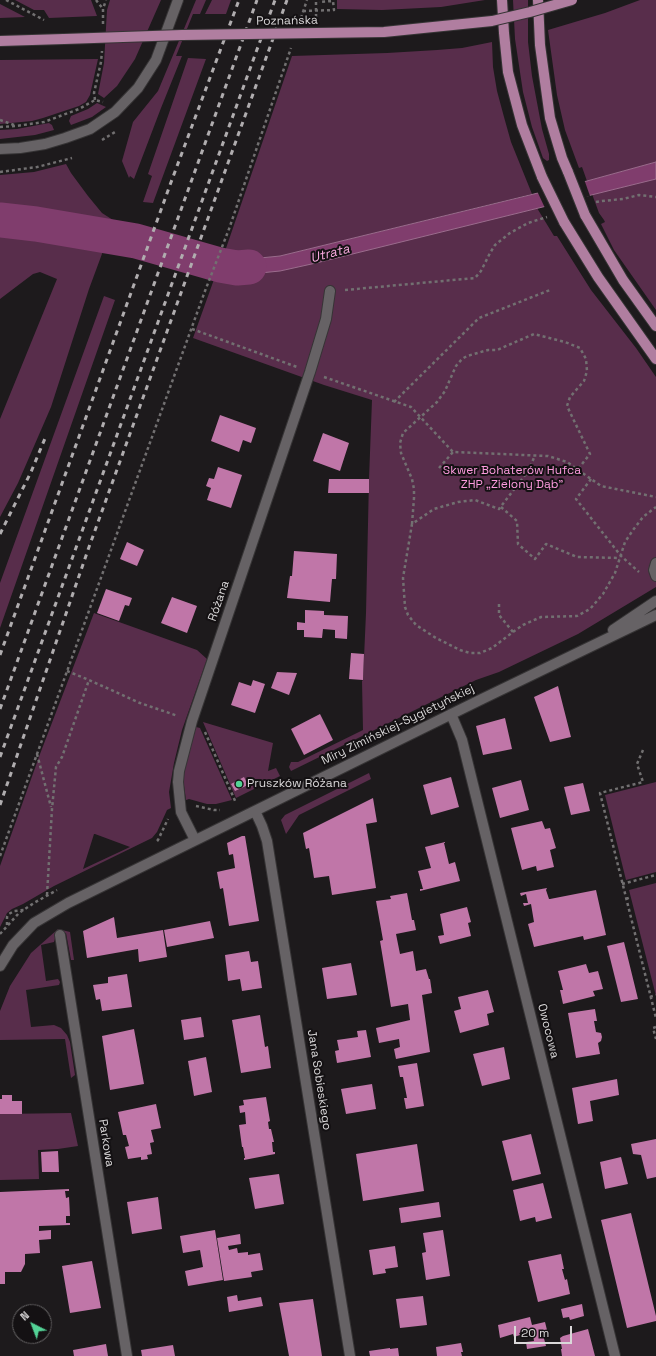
<!DOCTYPE html>
<meta charset="utf-8">
<style>
body{margin:0}
#map{position:relative;width:656px;height:1356px;overflow:hidden;background:#1d1a1c;font-family:"Space Grotesk",sans-serif}
canvas{display:block}
.north{position:absolute;left:12px;top:1304px;width:40px;height:40px;box-sizing:border-box;background:#141113;border:1px solid #636162;border-radius:50%;rotate:318deg;font-size:11px;font-weight:700;line-height:16px;text-align:center;color:#dad8d9}
.north::after{content:'';display:block;margin:auto;width:14px;height:18px;background:#53d396;clip-path:polygon(50% 0,100% 100%,50% 72%,0 100%)}
.scale{position:absolute;left:514px;top:1326px;width:58px;height:18px;box-sizing:border-box;border:2px solid #dad8d9;border-top:0;padding-left:5px;font-size:12px;line-height:14px;white-space:nowrap;color:#dad8d9;-webkit-text-stroke:3px #141113;paint-order:stroke}
</style>
<div id="map">
<canvas width="656" height="1356"></canvas>
<div class="north">N</div>
<div class="scale">20 m</div>
</div>
<script>
const ctx = document.querySelector('canvas').getContext('2d');
ctx.lineJoin = 'round';
function paint(path, color) { ctx.fillStyle = color; ctx.fill(path, 'evenodd'); }
const toPath = rows => new Path2D(rows.map(r => 'M' + r).join(''));
function strokePath(path, color, width, dash) { ctx.strokeStyle = color; ctx.lineWidth = width; ctx.lineCap = dash ? 'butt' : 'round'; ctx.setLineDash(dash || []); ctx.stroke(path); }
function write(font, color, halo, rows, align = 'center') {
  ctx.font = font + ' "Space Grotesk",sans-serif'; ctx.lineWidth = 4; ctx.setLineDash([]); ctx.textBaseline = 'middle'; ctx.strokeStyle = halo; ctx.fillStyle = color; for (const [text, x, y, turn = 0] of rows) {
    ctx.save(); ctx.translate(x, y); ctx.rotate((+turn || 0) * Math.PI / 180); ctx.textAlign = isNaN(turn) ? turn : align; if (halo) ctx.strokeText(text, 0, 0); ctx.fillText(text, 0, 0); ctx.restore();
  }
}
paint(toPath([
 [15,0,91,0,97,16,49,18,44,10,34,10],
 [110,0,161,0,135,59,117,86,104,98,98,94,104,63,107,10],
 [196,0,206,0,200,14,193,14,176,56,182,56,161,108,134,179,130,176,129,178,122,161,133,122,158,91],
 [212,0,231,0,226,14,205,14],
 [337,0,485,0,441,7,382,10,337,9],
 [513,0,528,0,528,42,532,76,542,129,549,154,549,160,547,161,543,158,532,127,523,92,515,39],
 [640,0,656,0,656,162,587,181,582,167,579,168,565,130,557,95,548,30,605,13],
 [0,4,25,17,0,18],
 [492,42,493,67,497,91,504,117,511,142,532,194,280,256,250,259,223,257,292,56,387,53,437,50,462,48],
 [188,58,206,59,153,203,143,202,152,176,148,174],
 [98,59,90,95,86,102,79,106,43,118,32,121,0,124,0,60],
 [97,103,106,107,92,117,71,125,69,121,71,116,88,109],
 [49,123,52,125,54,130,35,135,0,139,0,130,17,129],
 [66,164,71,173,88,196,102,213,113,220,110,229,28,214,0,212,0,175,34,172],
 [656,179,656,310,614,250,601,224,605,222,604,220,599,213,592,194],
 [537,208,554,236,557,236,591,290,636,348,656,377,656,587,578,634,499,672,476,680,291,771,289,767,291,762,298,762,363,730,362,681,363,680,366,613,369,479,372,400,324,385,193,338,217,271,224,272,280,271],
 [0,227,22,228,106,243,89,289,51,407,18,483,0,517,0,419,57,279,40,272,33,274,0,299],
 [104,296,115,300,0,628,0,583],
 [94,613,197,650,207,659,182,730,174,763,169,792,171,808,167,810,157,832,152,838,54,886,23,904,12,909,7,913,0,927,0,866,40,754],
 [94,834,95,834,130,847,83,869],
 [203,722,273,743,268,771,276,768,280,776,236,798],
 [196,727,200,728,232,800,216,804,207,804,189,799,186,800,184,786,184,773,186,760],
 [369,773,371,779,299,815,286,834,281,820,285,815],
 [656,782,656,872,626,880,605,795],
 [656,883,656,996,629,890],
 [58,929,70,932,74,960,71,960,66,933,56,935,54,942,41,945,46,981,58,979,60,982,59,985,26,990,31,1027,54,1025,61,1028,67,1035,70,1042,75,1075,71,1078,65,1039,0,1040,0,1011,10,986,31,953],
 [71,1113,78,1146,58,1149,38,1150,39,1179,0,1180,0,1114]
]), '#582d4b');
const water = toPath([
 [656,162,656,179,316,263,280,271,250,274,224,272,201,265,205,253,227,259,250,259,280,256,587,181,656,162]
]);
paint(water, '#803d6d');
strokePath(water, '#9b6c8d', 1);
paint(toPath([
 [584,179,590,196,545,208,537,191]
]), '#1d1a1c');
strokePath(toPath([
 [0,220,36,224,136,241,220,265,237,268,249,267]
]), '#803d6d', 35);
paint(toPath([
 [220,415,256,428,251,443,243,440,239,452,211,441],
 [323,433,349,443,340,471,313,461],
 [218,467,242,475,231,508,207,500,211,488,206,486,209,478,214,479],
 [329,479,369,479,369,493,328,493],
 [127,542,144,550,137,566,120,559],
 [294,551,337,554,336,579,332,579,330,602,287,598,290,576,292,576],
 [106,589,132,598,129,606,125,605,119,621,97,613],
 [172,597,197,606,187,633,161,623],
 [305,610,324,611,324,615,348,616,347,639,335,638,335,630,323,629,322,638,304,637,304,630,297,630,297,622,305,623],
 [351,653,364,654,363,680,349,679],
 [277,672,297,673,289,695,271,688],
 [253,680,265,684,255,713,231,705,239,682,251,686],
 [558,686,571,737,550,742,534,697],
 [320,714,333,740,304,755,291,729],
 [505,718,512,749,483,755,476,726],
 [244,777,248,785,235,791,231,784],
 [451,777,459,807,431,815,423,785],
 [521,780,529,810,500,818,492,788],
 [583,783,590,811,571,815,564,787],
 [373,798,377,822,366,824,376,888,332,895,329,876,314,878,309,848,306,849,303,833],
 [542,821,545,829,550,828,556,848,550,850,554,867,537,871,536,866,522,870,511,828],
 [242,836,245,836,259,921,229,926,223,888,220,889,217,872,235,868,233,854,229,855,227,843],
 [445,842,445,843,444,843,449,864,455,862,460,881,420,891,420,889,423,889,418,871,431,868,425,847],
 [547,888,546,890,549,899,550,899,596,890,606,935,584,940,583,936,534,947,528,924,534,922,531,904,524,906,523,903,528,903,526,894,521,896,520,893],
 [407,893,412,920,414,920,416,930,396,934,400,954,413,951,416,971,426,969,429,979,430,979,432,993,422,995,430,1052,396,1059,394,1049,400,1047,399,1039,379,1043,376,1028,410,1020,408,1004,391,1007,380,941,383,940,376,901,391,899,390,896],
 [467,907,471,922,468,923,471,936,440,944,438,936,444,935,440,914],
 [114,917,117,938,163,930,167,957,139,962,138,949,87,958,83,931],
 [210,921,214,938,167,947,164,930],
 [624,942,638,999,621,1002,607,946],
 [249,951,251,962,258,961,262,988,242,991,240,979,228,981,225,955],
 [351,963,357,995,327,999,322,968],
 [586,964,589,973,598,971,603,989,593,991,595,996,563,1004,560,990,563,990,558,971],
 [127,974,132,1007,102,1011,100,999,96,1000,93,985,108,983,108,977],
 [488,990,494,1012,487,1014,489,1025,460,1033,454,1011,461,1009,458,997],
 [595,1009,597,1021,594,1021,596,1032,601,1033,602,1037,601,1041,598,1043,600,1054,576,1058,568,1013],
 [260,1015,265,1047,268,1046,271,1068,241,1073,232,1020],
 [201,1017,204,1037,184,1040,181,1020],
 [134,1029,144,1084,110,1090,102,1036],
 [366,1030,371,1057,337,1063,335,1051,339,1050,337,1040,358,1037,357,1031],
 [504,1047,510,1079,482,1086,473,1054],
 [206,1057,212,1092,194,1096,188,1061],
 [417,1063,424,1106,406,1109,404,1098,407,1098,403,1077,400,1077,398,1066],
 [617,1079,619,1095,590,1101,593,1121,578,1124,572,1088],
 [372,1084,376,1109,346,1114,341,1089],
 [2,1095,12,1095,12,1101,22,1101,22,1114,0,1114,0,1099,2,1099],
 [266,1097,270,1121,268,1122,269,1129,271,1129,274,1142,272,1142,273,1152,275,1152,275,1154,244,1160,244,1158,245,1158,243,1147,242,1147,239,1125,246,1124,245,1112,240,1113,239,1106,244,1105,243,1100],
 [156,1104,161,1128,151,1130,154,1142,150,1143,152,1154,147,1155,148,1159,141,1160,141,1157,128,1159,125,1147,129,1146,126,1135,123,1135,118,1112],
 [531,1134,541,1174,512,1181,502,1141],
 [656,1139,656,1177,647,1179,641,1155,633,1154,631,1144],
 [417,1144,424,1191,363,1201,356,1154],
 [58,1151,59,1172,42,1172,41,1152],
 [621,1157,628,1184,605,1189,600,1162],
 [279,1174,284,1204,255,1209,249,1178],
 [543,1183,552,1218,536,1222,535,1217,520,1221,513,1190],
 [69,1189,69,1191,65,1191,66,1198,69,1197,70,1216,66,1216,66,1223,70,1223,70,1225,39,1226,39,1231,51,1230,51,1239,39,1240,40,1253,25,1254,25,1264,21,1272,5,1272,5,1284,0,1284,0,1192],
 [158,1197,162,1229,132,1234,127,1202],
 [439,1202,441,1217,401,1223,399,1208],
 [631,1213,656,1316,656,1321,627,1328,601,1220],
 [215,1230,223,1280,188,1286,185,1271,203,1267,200,1250,183,1253,180,1236],
 [443,1230,450,1276,426,1280,422,1253,426,1252,423,1233],
 [240,1234,241,1244,228,1246,229,1250,237,1248,238,1253,248,1252,248,1255,260,1253,263,1270,251,1272,252,1277,224,1281,217,1238],
 [395,1246,398,1267,385,1269,386,1273,373,1275,369,1250],
 [561,1254,564,1269,562,1269,565,1280,567,1279,570,1294,538,1302,528,1261],
 [92,1261,101,1308,70,1313,62,1266],
 [237,1295,238,1301,261,1297,263,1306,229,1312,227,1297],
 [423,1296,427,1325,400,1328,396,1299],
 [313,1299,322,1356,289,1356,279,1303],
 [582,1304,584,1316,570,1320,569,1317,563,1318,561,1309],
 [530,1317,532,1325,545,1322,547,1330,542,1331,546,1346,527,1349,526,1342,534,1341,532,1329,519,1333,520,1335,514,1337,513,1334,500,1338,498,1325],
 [588,1329,595,1356,562,1356,561,1349,562,1349,560,1338,563,1336],
 [461,1343,463,1352,461,1352,462,1356,437,1356,436,1347],
 [106,1344,108,1356,74,1356,73,1350],
 [173,1345,175,1356,142,1356,141,1350],
 [390,1348,390,1349,398,1348,399,1356,370,1356,369,1351]
]), '#c076a8');
const minor = toPath([
 [0,149,20,148,45,144,65,138,90,129,115,112,138,88,156,60,178,0],
 [656,563,654,570,656,576],
 [613,630,656,601],
 [451,714,462,740,615,1356],
 [255,811,262,826,267,841,350,1356],
 [195,840,181,812,178,782,179,771,192,721,310,372,326,319,330,291],
 [60,935,127,1356],
 [0,966,13,945,34,923,68,903,482,699,656,615]
]);
const major = toPath([
 [502,0,504,33,508,72,522,125,542,177],
 [538,0,540,45,550,118,562,158,568,172],
 [0,41,64,39],
 [585,215,623,280,656,326],
 [564,222,598,277,656,359]
]);
strokePath(minor, '#363435', 12);
strokePath(major, '#363435', 12);
strokePath(toPath([
 [6,0,44,20],
 [96,0,103,9],
 [303,11,334,10,333,1,319,2],
 [301,18,307,0],
 [103,24,103,9,106,0],
 [95,100,94,93,101,62,102,51],
 [0,120,14,125],
 [0,127,16,126,44,122,79,109,95,100,103,102],
 [102,140,115,132],
 [0,172,37,167,72,158],
 [596,202,602,201,623,199,639,195,656,197],
 [345,290,475,278,481,271,490,253,495,245,510,233,528,223,547,217],
 [192,329,297,367],
 [324,377,411,407,453,452,548,456,567,462,601,486,656,497],
 [394,402,479,318,550,290],
 [439,468,453,452],
 [591,479,576,499,621,556,639,572],
 [501,507,517,521,518,544,535,559,546,544,577,557,620,558],
 [412,524,414,498,414,489,412,479,401,453,400,443,403,433,437,402,445,391,456,366,462,359,467,356,488,350,497,350,534,334,565,342,580,348,586,359,587,371,584,381,570,397,567,406,590,454,578,469],
 [499,604,499,615,513,632,492,648,480,653,470,653,460,650,436,638,416,625,408,615,405,607,403,578,412,524,434,509,458,502,475,500,499,509,529,470,535,455],
 [513,632,523,625,541,617,577,616,590,609,603,594,615,573,625,542,633,530,643,517,656,507],
 [67,671,89,680,140,703,178,716],
 [205,732,236,803],
 [643,750,637,764,643,782,600,793,656,1018],
 [37,754,51,807],
 [196,806,214,810,220,810],
 [157,841,158,840,168,819],
 [0,856,205,291,229,229,291,48],
 [622,884,656,875],
 [47,895,52,809,56,767,62,757,89,680],
 [626,899,631,897],
 [7,925,7,917,9,914,14,911,24,910],
 [0,934,19,913,34,903,57,890],
 [650,997,656,995],
 [656,1027,653,1028,656,1039]
]), '#727071', 2.5, [3, 3]);
strokePath(minor, '#666265', 10);
strokePath(major, '#b07ea0', 10);
strokePath(toPath([
 [0,534,31,472,46,436],
 [0,655,170,185,239,0],
 [0,709,257,0],
 [0,757,275,0],
 [0,805,89,547,287,0]
]), '#b0adaf', 3, [5, 5]);
const majorBridge = toPath([
 [64,39,182,35,384,32,492,21,530,12,572,0],
 [568,172,585,215],
 [542,177,564,222]
]);
strokePath(majorBridge, '#363435', 12, []);
strokePath(toPath([
 [316,17,316,2,319,2]
]), '#727071', 2.5, [3, 3]);
strokePath(majorBridge, '#b07ea0', 10);
for (const [x, y, r, color] of [
 [239,784,4,"#53d396"]
]) { const dot = new Path2D(); dot.arc(x, y, r, 0, 2 * Math.PI); ctx.fillStyle = color; ctx.fill(dot); strokePath(dot, '#141113', 1.5); }
write('12px', '#dad8d9', '#141113', [
 ["Poznańska",287,21,-1],
 ["Różana",219,601,-71],
 ["Miry Zimińskiej-Sygietyńskiej",398,725,-26],
 ["Owocowa",548,1031,76],
 ["Jana Sobieskiego",319,1080,81],
 ["Parkowa",106,1143,81]
]);
write('12px', '#fd9bde', '#141113', [
 ["Skwer Bohaterów Hufca",512,471],
 ["ZHP „Zielony Dąb”",512,485]
]);
write('12px', '#dad8d9', '#141113', [
 ["Pruszków Różana",247,784]
], 'left');
write('italic 13px', '#f9aadf', '#141113', [
 ["Utrata",330,254,-15]
]);
</script>
